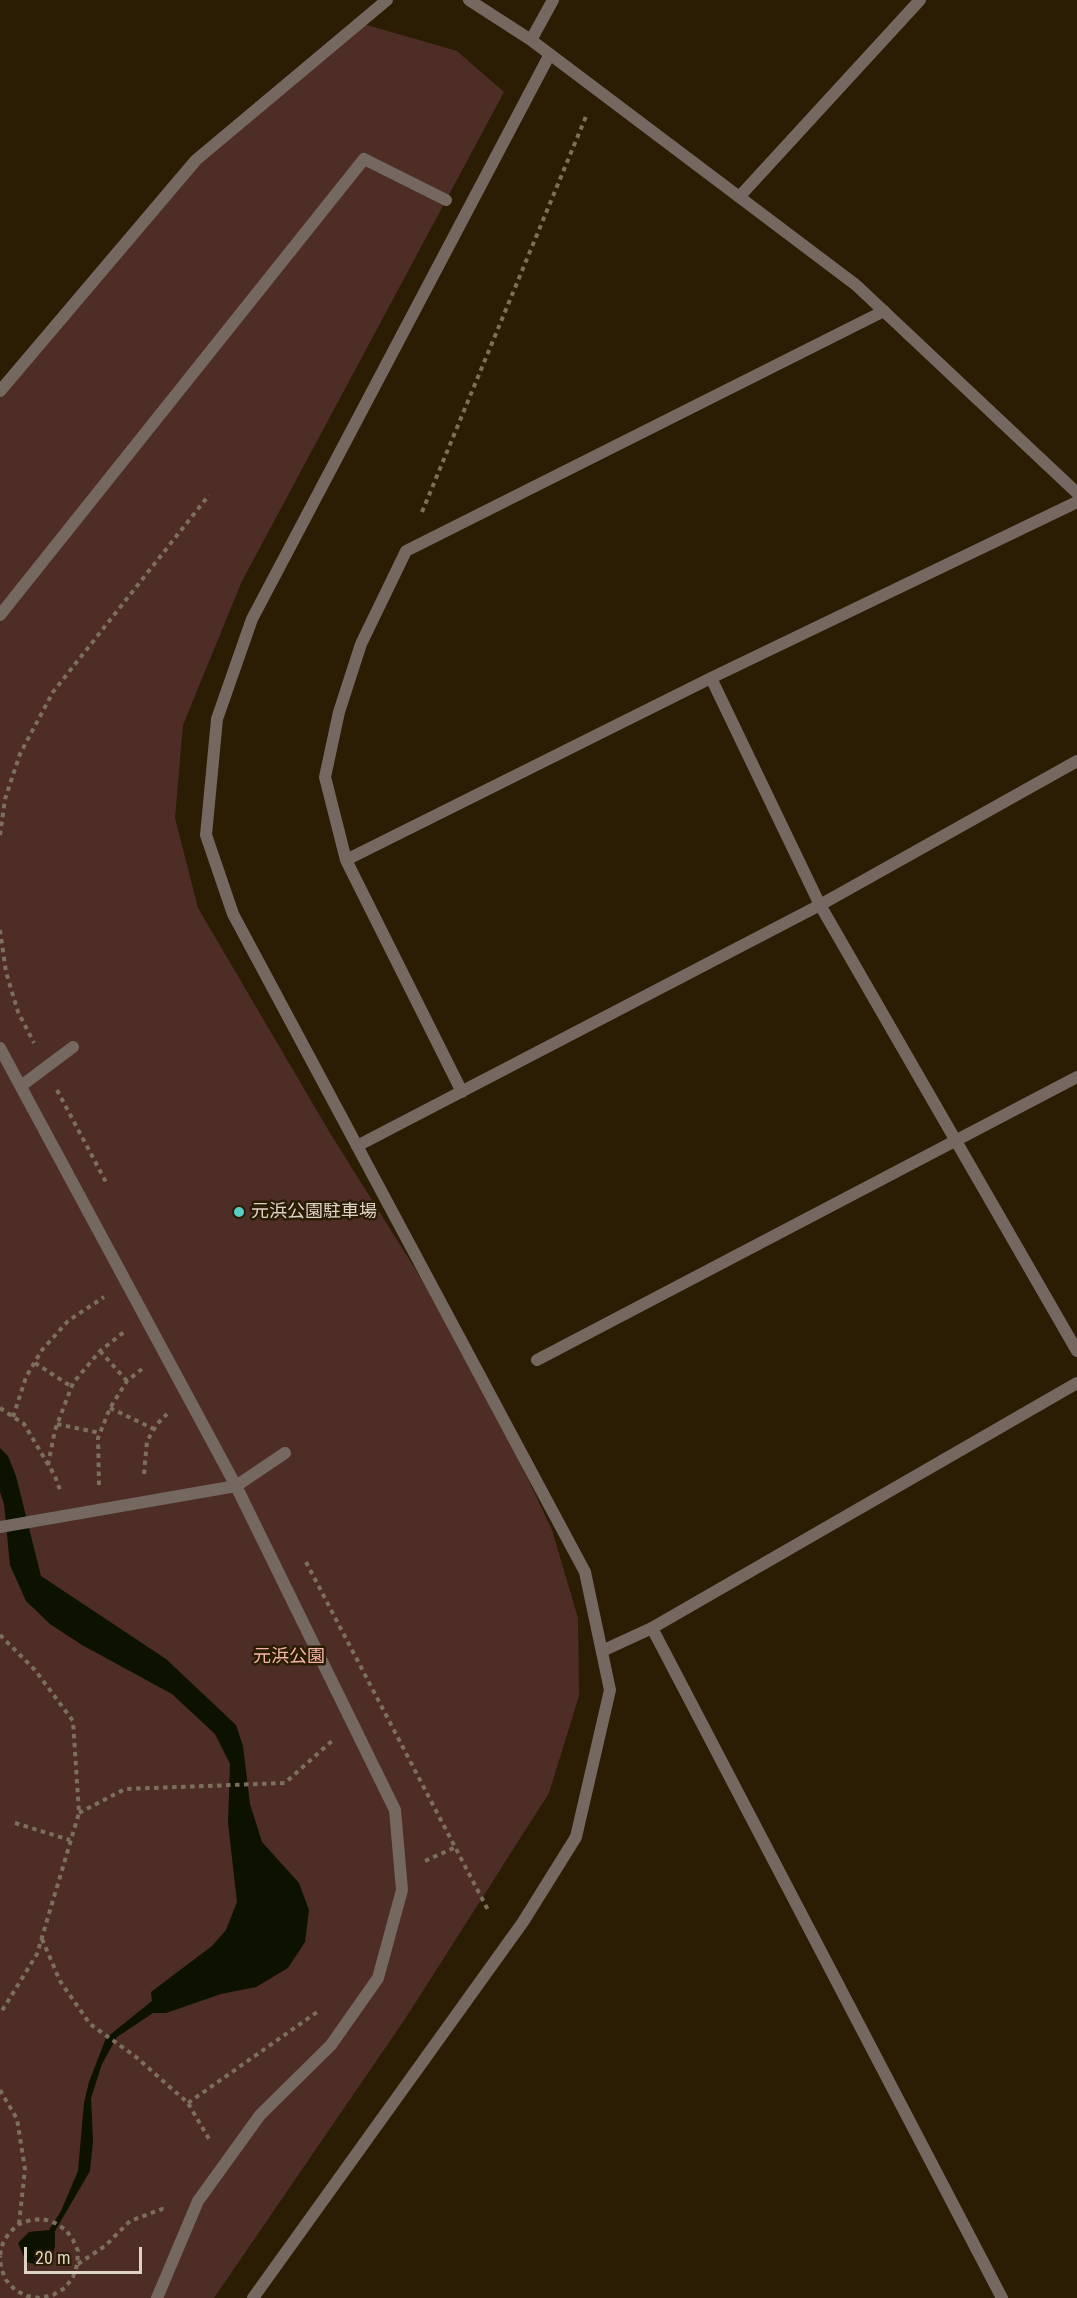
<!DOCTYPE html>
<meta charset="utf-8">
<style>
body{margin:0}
#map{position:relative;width:1077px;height:2298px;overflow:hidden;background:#2b1c04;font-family:"Roboto Condensed",sans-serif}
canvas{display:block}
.scale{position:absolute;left:24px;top:2247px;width:118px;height:27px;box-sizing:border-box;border:3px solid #ded4c6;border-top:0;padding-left:8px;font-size:18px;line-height:21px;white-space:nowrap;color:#ded4c6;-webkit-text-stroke:4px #2b1c04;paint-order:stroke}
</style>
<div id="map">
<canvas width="1077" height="2298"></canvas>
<div class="scale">20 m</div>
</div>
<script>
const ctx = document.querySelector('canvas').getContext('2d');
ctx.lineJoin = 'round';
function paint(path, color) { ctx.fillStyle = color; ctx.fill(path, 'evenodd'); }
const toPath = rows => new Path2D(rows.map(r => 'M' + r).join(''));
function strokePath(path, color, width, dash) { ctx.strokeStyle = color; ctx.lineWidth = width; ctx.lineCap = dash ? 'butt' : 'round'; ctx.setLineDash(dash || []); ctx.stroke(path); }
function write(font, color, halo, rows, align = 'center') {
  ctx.font = font + ' "Roboto Condensed","Noto Sans JP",sans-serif'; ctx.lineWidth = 5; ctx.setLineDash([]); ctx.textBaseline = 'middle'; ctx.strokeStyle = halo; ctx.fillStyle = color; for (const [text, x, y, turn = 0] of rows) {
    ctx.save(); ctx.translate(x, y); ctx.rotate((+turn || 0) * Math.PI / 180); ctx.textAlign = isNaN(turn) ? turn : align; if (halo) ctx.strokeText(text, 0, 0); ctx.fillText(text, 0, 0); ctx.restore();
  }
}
paint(toPath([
 [360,23,457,51,504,92,242,581,183,725,175,818,198,908,330,1133,471,1358,552,1530,578,1618,579,1696,549,1793,405,2019,214,2298,0,2298,0,398,196,160]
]), '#4e2d26');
paint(toPath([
 [0,1448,8,1456,16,1476,41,1576,166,1659,236,1725,243,1746,250,1804,262,1842,299,1883,309,1910,305,1942,288,1968,256,1987,221,1994,166,2013,153,2013,117,2037,102,2064,91,2098,93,2141,90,2171,55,2231,55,2246,51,2262,39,2265,26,2262,18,2243,29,2232,49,2230,61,2211,78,2171,84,2103,89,2082,106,2038,152,2001,151,1992,212,1946,226,1930,237,1902,228,1823,230,1764,215,1734,172,1694,82,1645,50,1624,26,1601,10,1565,4,1504,0,1492]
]), '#0c1100');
strokePath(toPath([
 [422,512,587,114],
 [0,835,5,799,20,754,53,692,209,495],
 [0,930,6,972,18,1012,34,1043],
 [57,1090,107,1184],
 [100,1351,127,1381],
 [35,1363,72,1387],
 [0,1408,24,1424,55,1476,60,1490],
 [110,1408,154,1429],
 [13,1417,26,1377,42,1350,68,1321,104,1297],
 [57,1424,100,1433],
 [48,1465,55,1430,73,1383,100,1351,124,1332],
 [144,1474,147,1441,157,1424,167,1414],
 [99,1485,98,1438,110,1408,127,1381,142,1369],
 [306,1562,489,1912],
 [0,1635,35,1670,73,1721,79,1813,37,1954,0,2014],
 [79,1813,125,1789,285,1783,332,1741],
 [15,1823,70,1840],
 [425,1861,456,1847],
 [42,1939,60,1981,90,2024,136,2057,188,2103,209,2139],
 [0,2090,17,2119,25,2169,19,2224],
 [188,2103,320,2010],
 [0,2255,3,2243,9,2233,19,2224,31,2220,43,2219,55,2223,66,2230,73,2240,78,2251,77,2265,73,2277,65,2288,53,2295,40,2298,27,2296,15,2290,6,2280,1,2268,0,2256],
 [78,2264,105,2246,130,2221,162,2209,166,2210]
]), '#7c6f5c', 4, [4.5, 4.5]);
strokePath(toPath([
 [0,615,364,159,446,200],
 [0,1048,236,1486,395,1810,402,1890,378,1978,331,2045,260,2115,198,2201,157,2298],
 [21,1086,73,1047],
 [0,1527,236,1486,285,1453]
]), '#756861', 12);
strokePath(toPath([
 [740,196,920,0],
 [0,391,196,160,387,0],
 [711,678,820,905,1077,1351],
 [346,860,711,678,1077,502],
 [462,1092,346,860,325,777,339,712,361,644,406,551,884,311],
 [357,1146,820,905,1077,761],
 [537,1360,1077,1077],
 [652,1628,1002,2298],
 [602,1651,652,1628,1077,1383]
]), '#756861', 12);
strokePath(toPath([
 [469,0,531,40,856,285,1077,493],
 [531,40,553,0],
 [253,2298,523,1922,576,1837,610,1690,585,1572,233,914,206,835,217,719,252,619,550,54]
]), '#756861', 12);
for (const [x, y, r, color] of [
 [239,1212,6,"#56cec3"]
]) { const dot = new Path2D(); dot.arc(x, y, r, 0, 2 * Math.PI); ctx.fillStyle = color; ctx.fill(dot); strokePath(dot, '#2b1c04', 2); }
write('18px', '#ded4c6', '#2b1c04', [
 ["元浜公園駐車場",251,1212]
], 'left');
write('18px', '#f6b4a6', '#2b1c04', [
 ["元浜公園",289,1657]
]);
</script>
